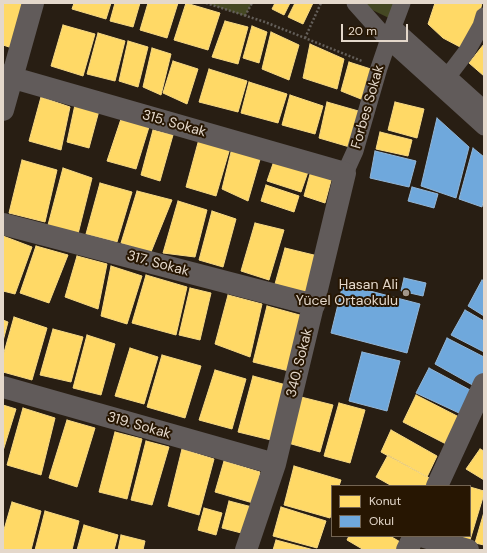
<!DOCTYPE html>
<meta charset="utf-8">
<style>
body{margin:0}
#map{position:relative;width:487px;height:553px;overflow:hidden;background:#281e13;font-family:"DM Sans",sans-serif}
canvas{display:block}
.frame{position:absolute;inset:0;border:4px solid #e4d8cb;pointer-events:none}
.legend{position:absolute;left:331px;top:485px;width:140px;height:52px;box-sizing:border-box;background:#271602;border:1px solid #736452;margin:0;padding:5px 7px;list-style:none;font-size:12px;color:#e4d8cb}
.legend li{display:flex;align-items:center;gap:8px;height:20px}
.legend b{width:20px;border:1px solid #736452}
.scale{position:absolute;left:341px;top:24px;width:67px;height:18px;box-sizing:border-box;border:2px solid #e4d8cb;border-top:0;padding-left:5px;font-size:12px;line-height:14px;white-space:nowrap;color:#e4d8cb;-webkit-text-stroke:3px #271602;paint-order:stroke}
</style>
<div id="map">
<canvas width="487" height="553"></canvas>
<div class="frame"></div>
<ul class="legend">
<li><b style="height:11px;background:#ffd966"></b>Konut</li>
<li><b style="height:11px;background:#6fa8dc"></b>Okul</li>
</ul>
<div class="scale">20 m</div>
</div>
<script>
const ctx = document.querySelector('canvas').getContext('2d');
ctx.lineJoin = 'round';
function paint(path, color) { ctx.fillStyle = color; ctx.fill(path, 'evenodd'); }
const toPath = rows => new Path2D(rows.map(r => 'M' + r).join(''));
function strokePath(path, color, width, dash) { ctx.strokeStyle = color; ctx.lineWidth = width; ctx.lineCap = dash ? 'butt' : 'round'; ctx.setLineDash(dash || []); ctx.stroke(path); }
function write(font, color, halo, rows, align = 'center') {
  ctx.font = font + ' "DM Sans",sans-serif'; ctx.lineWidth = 4; ctx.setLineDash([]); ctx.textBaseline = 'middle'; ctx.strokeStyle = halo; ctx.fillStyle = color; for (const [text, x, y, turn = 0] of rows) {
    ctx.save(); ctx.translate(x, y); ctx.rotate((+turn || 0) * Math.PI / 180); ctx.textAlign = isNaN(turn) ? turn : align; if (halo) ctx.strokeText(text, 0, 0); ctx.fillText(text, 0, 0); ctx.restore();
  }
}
paint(toPath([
 [206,3,252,3,245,16],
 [363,3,395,3,391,19,364,6]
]), '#454823');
const homes = toPath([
 [3,3,20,3,25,4,12,48,3,45,3,3],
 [74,3,111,3,106,19,72,9,74,3],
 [115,3,140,3,133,27,110,21,115,3],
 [148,3,178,3,167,38,140,30,148,3],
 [186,3,220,13,208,50,174,40,186,3],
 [275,3,290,3,284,15,272,9,275,3],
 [295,3,313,3,303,24,288,17,295,3],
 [435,3,482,3,478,20,462,48,443,38,428,24,435,3],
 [225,21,248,27,238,64,212,57,225,21],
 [63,25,95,34,83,76,51,66,63,25],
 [252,26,267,32,259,63,243,58,252,26],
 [271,32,299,45,289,80,262,69,271,32],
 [98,33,125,41,115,81,87,74,98,33],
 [128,41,148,47,138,87,119,81,128,41],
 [310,44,344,59,337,89,303,78,310,44],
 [484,44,484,76,469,63,484,44],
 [152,48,171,54,161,95,143,87,152,48],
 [173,61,198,69,187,104,163,93,173,61],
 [349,62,374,70,366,101,341,91,349,62],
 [209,69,247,81,238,112,199,102,209,69],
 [249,82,287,94,278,123,241,113,249,82],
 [290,95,323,106,315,134,282,125,290,95],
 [41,97,70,107,61,150,29,141,41,97],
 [76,100,100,107,89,148,67,142,76,100],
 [327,102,362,112,353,148,319,138,327,102],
 [395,102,424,109,417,138,388,130,395,102],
 [121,119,149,127,136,169,107,161,121,119],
 [153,130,173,135,160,181,141,175,153,130],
 [380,132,412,140,408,156,376,149,380,132],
 [199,139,230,148,216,196,186,187,199,139],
 [232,148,261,156,248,201,222,189,232,148],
 [275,158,309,169,301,192,267,181,275,158],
 [22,160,57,170,45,222,9,213,22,160],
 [312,167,333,173,325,203,304,196,312,167],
 [63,168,92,178,78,234,48,225,63,168],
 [100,183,132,192,117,242,86,234,100,183],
 [266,185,299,196,294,212,261,201,266,185],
 [137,191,172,200,151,252,121,243,137,191],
 [178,201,207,210,195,257,163,253,178,201],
 [212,211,236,219,223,267,199,260,212,211],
 [255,223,284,230,269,280,241,271,255,223],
 [3,236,32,247,15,294,3,291,3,236],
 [36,246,68,255,49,303,20,293,36,246],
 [285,248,318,256,309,293,275,284,285,248],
 [77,256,107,264,98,309,65,297,77,256],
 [111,266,142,276,127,324,101,316,111,266],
 [146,275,187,287,176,335,132,323,146,275],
 [190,288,211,293,200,340,179,335,190,288],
 [228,295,262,304,250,357,215,344,228,295],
 [267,306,307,317,293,372,253,362,267,306],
 [14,317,47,328,32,380,3,372,3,356,14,317],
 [3,320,8,322,3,341,3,320],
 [53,329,83,337,71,382,40,375,53,329],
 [87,335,115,344,101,395,73,388,87,335],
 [130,348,158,357,144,404,115,396,130,348],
 [162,355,201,366,185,418,147,407,162,355],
 [215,370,246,379,232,429,199,420,215,370],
 [253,376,290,386,275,441,238,432,253,376],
 [416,395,461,418,448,445,403,422,416,395],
 [301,397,333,405,320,452,288,443,301,397],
 [339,403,365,410,350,463,324,456,339,403],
 [3,405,16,409,3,451,3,405],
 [23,408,55,418,41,475,7,465,23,408],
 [67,420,95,428,77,487,49,478,67,420],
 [391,430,437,456,427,477,381,452,391,430],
 [115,432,142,439,127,499,99,492,115,432],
 [146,441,169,447,152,505,131,500,146,441],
 [182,449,214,459,199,515,168,506,182,449],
 [480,449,484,451,484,480,466,469,480,449],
 [388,455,433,480,429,486,392,486,376,477,388,455],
 [224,461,260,472,253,503,215,492,224,461],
 [294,466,341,480,339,486,332,486,332,511,330,518,284,505,294,466],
 [470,487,484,491,484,494,470,540,456,536,470,536,470,487],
 [229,501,256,508,249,535,222,528,229,501],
 [12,502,41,511,31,550,3,550,3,533,12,502],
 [281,507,326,521,317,548,273,536,281,507],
 [204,508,222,513,216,535,198,530,204,508],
 [45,511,79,521,72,550,35,550,45,511],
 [484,512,484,545,475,543,484,512],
 [84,525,118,535,114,550,77,550,84,525],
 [121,535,145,541,143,550,118,550,121,535],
 [349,536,390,536,402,543,398,550,364,550,347,540,349,536],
 [276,540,314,550,273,550,276,540]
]);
paint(homes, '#ffd966');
strokePath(homes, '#f7d984', 1);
const schools = toPath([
 [437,118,469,147,456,198,421,186,437,118],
 [473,148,484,157,484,197,482,207,459,199,473,148],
 [375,151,416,161,409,187,370,178,375,151],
 [412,187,438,194,434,208,408,201,412,187],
 [404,278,426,283,423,296,401,291,404,278],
 [482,280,484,281,484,316,468,306,482,280],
 [343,284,420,304,407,353,331,333,343,284],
 [465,310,484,321,484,352,451,335,465,310],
 [447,338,484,357,484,372,476,387,435,364,447,338],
 [362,352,400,361,387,411,349,401,362,352],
 [429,368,472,391,459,413,416,393,429,368]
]);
paint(schools, '#6fa8dc');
strokePath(schools, '#92b6d7', 1);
strokePath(toPath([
 [206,3,265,22,362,61],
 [245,16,252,3],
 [305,38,321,3]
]), '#645f5a', 2.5, [2, 2]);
strokePath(toPath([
 [355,3,388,40,484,127],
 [402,3,393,27,484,109],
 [448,76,467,51,481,26,484,16],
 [345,173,355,151,379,68,393,27]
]), '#615b5a', 17);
strokePath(toPath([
 [3,75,345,173,275,464,246,550],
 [3,110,33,3],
 [3,224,314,305],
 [3,387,275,464],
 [437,486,484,384],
 [421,536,468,550],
 [407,550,414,536]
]), '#615b5a', 22);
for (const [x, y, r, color] of [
 [406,293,4,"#a2978b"]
]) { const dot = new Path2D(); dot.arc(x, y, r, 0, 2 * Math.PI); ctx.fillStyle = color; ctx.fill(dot); strokePath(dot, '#271602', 1.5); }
write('14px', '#e4d8cb', '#271602', [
 ["Forbes Sokak",368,107,-74],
 ["315. Sokak",174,124,16],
 ["317. Sokak",158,264,15],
 ["340. Sokak",300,363,-76],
 ["319. Sokak",139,426,16]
]);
write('14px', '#e4d8cb', '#271602', [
 ["Hasan Ali",398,285],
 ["Yücel Ortaokulu",398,301]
], 'right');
</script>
